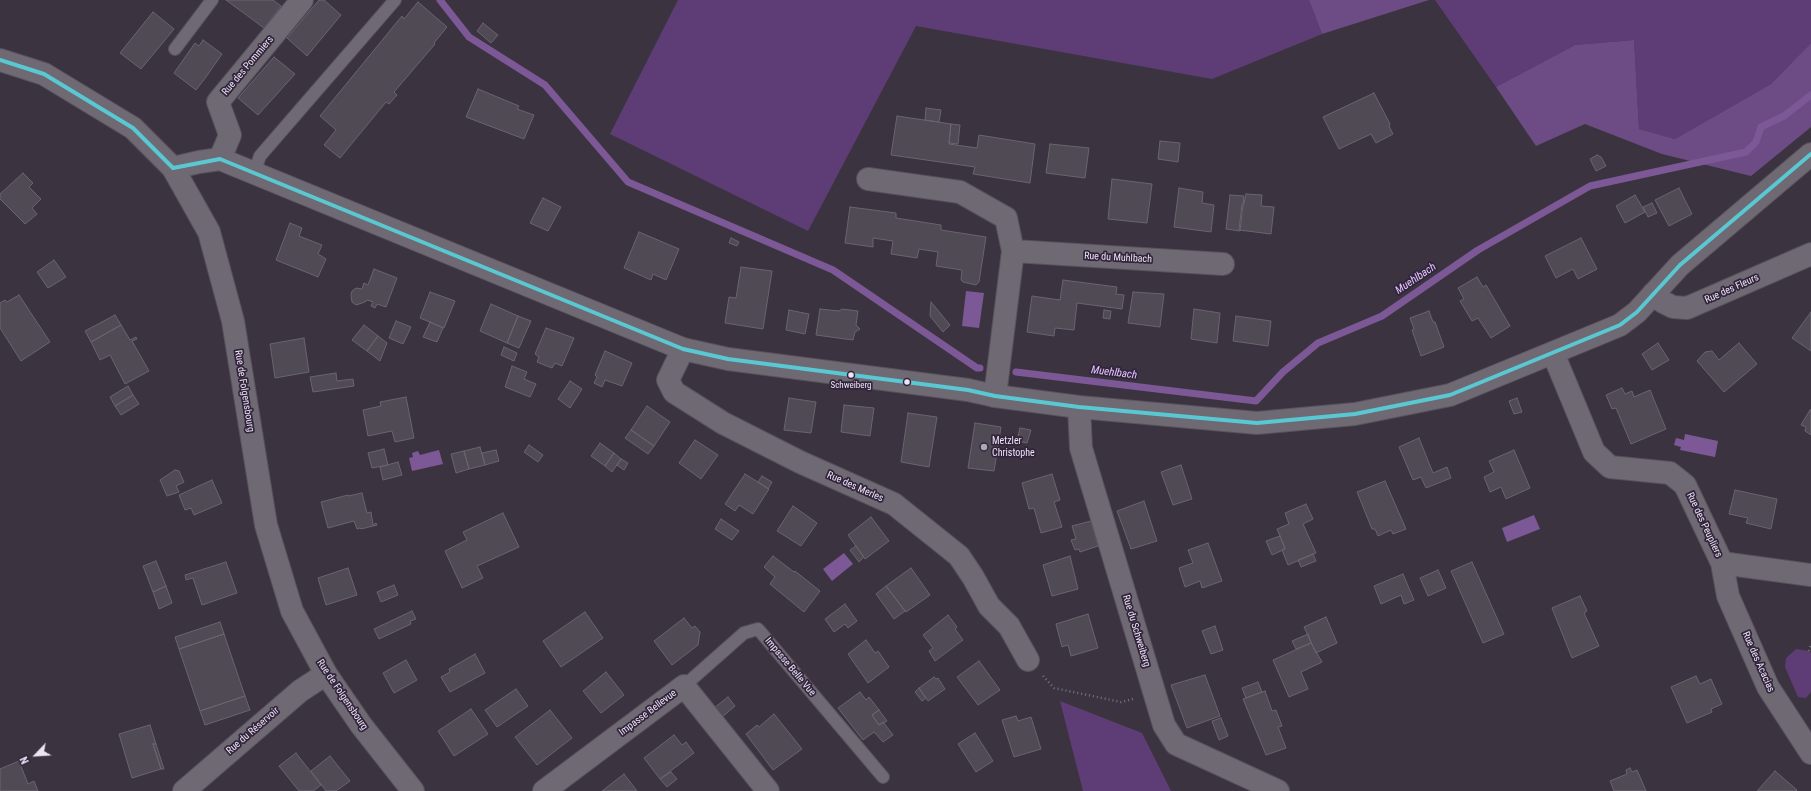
<!DOCTYPE html>
<meta charset="utf-8">
<style>
body{margin:0}
#map{position:relative;width:1811px;height:791px;overflow:hidden;background:#3b3440;font-family:"Roboto Condensed",sans-serif}
canvas{display:block}
.north{position:absolute;left:16px;top:735px;width:40px;height:40px;-webkit-text-stroke:3px #31243c;paint-order:stroke;rotate:245deg;font-size:11px;font-weight:700;line-height:16px;text-align:center;color:#ede4f4}
.north::after{content:'';display:block;margin:auto;width:14px;height:18px;background:#ede4f4;clip-path:polygon(50% 0,100% 100%,50% 72%,0 100%)}
</style>
<div id="map">
<canvas width="1811" height="791"></canvas>
<div class="north">N</div>
</div>
<script>
const ctx = document.querySelector('canvas').getContext('2d');
ctx.lineJoin = 'round';
function paint(path, color) { ctx.fillStyle = color; ctx.fill(path, 'evenodd'); }
const toPath = rows => new Path2D(rows.map(r => 'M' + r).join(''));
function strokePath(path, color, width, dash) { ctx.strokeStyle = color; ctx.lineWidth = width; ctx.lineCap = dash ? 'butt' : 'round'; ctx.setLineDash(dash || []); ctx.stroke(path); }
function write(font, color, halo, rows, align = 'center') {
  ctx.font = font + ' "Roboto Condensed",sans-serif'; ctx.lineWidth = 3.5; ctx.setLineDash([]); ctx.textBaseline = 'middle'; ctx.strokeStyle = halo; ctx.fillStyle = color; for (const [text, x, y, turn = 0] of rows) {
    ctx.save(); ctx.translate(x, y); ctx.rotate((+turn || 0) * Math.PI / 180); ctx.textAlign = isNaN(turn) ? turn : align; if (halo) ctx.strokeText(text, 0, 0); ctx.fillText(text, 0, 0); ctx.restore();
  }
}
paint(toPath([
 [678,0,1309,0,1322,34,1212,79,916,26,808,231,610,134],
 [1435,0,1811,0,1811,43,1771,84,1675,139,1639,129,1634,40,1575,45,1496,87],
 [1796,649,1809,651,1811,653,1811,692,1806,698,1798,697,1785,667,1786,658],
 [1060,701,1142,733,1171,791,1083,791]
]), '#5e3d76');
paint(toPath([
 [1309,0,1429,0,1322,34],
 [1634,40,1639,129,1675,139,1771,84,1811,43,1811,127,1751,176,1662,154,1585,124,1536,146,1496,87,1575,45]
]), '#6d4c86');
paint(toPath([
 [966,291,984,293,979,328,962,326],
 [1685,434,1718,441,1715,457,1680,450,1681,447,1674,445,1676,438,1684,440],
 [439,450,443,464,412,471,409,458,413,457,412,453,418,451,420,455],
 [1534,515,1540,529,1507,542,1502,528],
 [844,553,853,564,832,581,823,569]
]), '#7c5996');
strokePath(toPath([
 [440,0,469,37,545,85,628,182,833,270,977,368,980,368],
 [1016,372,1256,401,1283,372,1318,343,1382,316,1478,250,1590,186,1746,152,1756,142,1761,127,1784,116,1811,95]
]), '#7c5996', 7);
const building = toPath([
 [226,0,273,0,281,6,264,28,226,0],
 [319,0,324,0,341,15,307,56,287,38,319,0],
 [418,2,447,27,434,43,435,44,394,92,397,95,389,104,386,102,340,158,324,145,336,130,320,116,402,16,404,19,418,2],
 [153,12,174,29,141,69,120,53,153,12],
 [483,23,498,35,491,43,477,31,483,23],
 [203,40,222,54,206,77,196,90,174,73,195,43,199,46,203,40],
 [274,57,295,74,258,115,238,98,274,57],
 [478,89,519,106,517,109,534,115,524,139,466,117,478,89],
 [1374,93,1390,124,1389,126,1393,134,1376,143,1371,134,1339,149,1323,117,1374,93],
 [926,108,941,110,939,122,925,120,926,108],
 [897,116,951,124,949,144,977,148,979,135,1035,144,1030,183,973,174,975,167,891,155,897,116],
 [951,124,960,125,958,144,949,143,951,124],
 [1160,141,1180,143,1178,162,1158,159,1160,141],
 [1050,144,1089,148,1085,178,1046,173,1050,144],
 [1597,155,1601,157,1606,166,1596,171,1590,159,1597,155],
 [23,173,33,183,29,187,41,199,32,208,37,214,25,224,0,199,0,194,23,173],
 [1112,179,1152,184,1147,223,1108,219,1112,179],
 [1179,188,1203,192,1202,203,1214,205,1211,232,1174,227,1179,188],
 [1679,188,1692,214,1669,226,1655,200,1679,188],
 [1246,194,1262,195,1261,206,1274,207,1271,234,1239,230,1242,204,1244,204,1246,194],
 [1230,195,1244,196,1240,231,1226,229,1230,195],
 [1635,195,1645,212,1625,223,1616,206,1635,195],
 [543,198,561,207,548,231,530,223,543,198],
 [1652,203,1657,213,1648,217,1643,207,1652,203],
 [850,207,896,213,896,218,941,225,941,230,986,237,979,282,976,285,963,282,961,280,962,270,936,266,938,252,919,249,917,258,891,254,893,241,873,238,873,247,845,243,850,207],
 [290,223,302,228,299,236,322,245,318,254,326,259,318,277,276,260,290,223],
 [639,232,679,249,666,280,653,274,651,280,624,268,639,232],
 [731,238,739,242,737,246,729,243,731,238],
 [1581,238,1597,269,1578,279,1573,269,1556,278,1545,256,1581,238],
 [54,260,66,277,48,288,37,272,54,260],
 [741,267,772,271,763,329,725,323,729,297,736,298,741,267],
 [374,269,397,278,386,307,377,304,375,308,371,306,373,302,367,300,365,302,356,305,352,302,351,295,352,291,356,288,362,289,364,283,368,285,374,269],
 [1477,277,1483,287,1486,285,1510,326,1491,338,1478,318,1472,321,1460,301,1464,299,1458,288,1477,277],
 [1063,280,1117,287,1116,294,1124,295,1122,309,1077,303,1074,330,1055,328,1054,336,1027,332,1032,296,1060,300,1063,280],
 [430,292,455,301,444,328,420,318,430,292],
 [1133,292,1164,294,1160,327,1128,323,1133,292],
 [19,295,50,342,21,361,0,328,0,303,5,300,7,302,19,295],
 [931,302,950,325,943,332,930,316,931,302],
 [491,304,518,316,507,343,480,331,491,304],
 [820,309,839,311,842,309,858,311,856,325,860,329,855,332,853,340,816,335,820,309],
 [1194,309,1220,313,1217,343,1191,339,1194,309],
 [789,310,809,314,805,334,786,330,789,310],
 [1104,310,1111,311,1110,319,1103,318,1104,310],
 [1429,311,1433,322,1435,322,1444,347,1421,356,1412,330,1414,329,1410,318,1429,311],
 [1811,312,1811,351,1792,338,1811,312],
 [115,315,121,325,91,342,85,331,115,315],
 [518,316,531,321,519,348,507,343,518,316],
 [1236,316,1271,321,1268,346,1233,341,1236,316],
 [396,321,411,327,403,344,389,338,396,321],
 [430,322,443,328,437,342,423,337,430,322],
 [121,325,130,340,136,337,137,339,132,341,149,371,125,384,110,355,100,360,91,342,121,325],
 [364,325,378,336,367,351,352,340,364,325],
 [546,328,574,338,562,366,555,363,552,368,537,362,539,357,535,354,546,328],
 [378,336,387,343,380,361,367,351,378,336],
 [304,338,309,372,275,378,270,344,304,338],
 [1658,343,1669,360,1652,370,1642,354,1658,343],
 [1739,343,1757,364,1724,392,1697,361,1705,352,1712,351,1719,360,1739,343],
 [504,347,517,353,514,361,501,355,504,347],
 [605,351,632,363,622,386,605,380,602,387,594,383,597,377,595,375,605,351],
 [512,366,527,372,524,379,536,384,530,397,505,387,512,366],
 [336,373,337,381,353,379,354,386,313,392,310,377,336,373],
 [570,381,582,389,570,408,558,399,570,381],
 [128,386,133,395,115,406,110,397,128,386],
 [1622,388,1625,394,1632,391,1634,397,1650,390,1666,429,1631,444,1616,408,1612,409,1606,395,1622,388],
 [133,395,139,404,121,415,115,406,133,395],
 [406,397,414,438,395,442,392,431,368,436,363,410,381,406,380,402,406,397],
 [789,398,816,402,811,433,784,430,789,398],
 [1517,398,1522,412,1514,414,1509,401,1517,398],
 [844,405,874,408,870,436,841,432,844,405],
 [647,406,670,422,654,446,631,430,647,406],
 [1810,410,1811,410,1811,435,1805,431,1806,427,1801,425,1810,410],
 [908,413,937,417,929,467,901,462,908,413],
 [975,423,1001,427,994,471,968,468,975,423],
 [1020,428,1031,430,1027,443,1017,441,1020,428],
 [631,430,654,446,648,454,625,438,631,430],
 [1419,438,1433,473,1447,467,1451,478,1426,488,1421,477,1413,480,1399,447,1419,438],
 [695,440,718,455,701,479,679,463,695,440],
 [600,443,614,453,605,466,591,456,600,443],
 [529,445,543,455,538,462,524,452,529,445],
 [480,447,485,465,469,469,464,451,480,447],
 [384,449,388,465,372,468,368,453,384,449],
 [496,450,499,461,485,465,482,453,496,450],
 [1514,450,1530,488,1506,499,1501,487,1490,492,1484,477,1494,472,1489,461,1514,450],
 [464,451,469,469,456,473,451,454,464,451],
 [614,453,621,459,612,472,605,466,614,453],
 [621,459,628,463,624,470,617,465,621,459],
 [398,462,402,475,383,480,380,467,398,462],
 [1181,465,1192,499,1173,505,1161,472,1181,465],
 [175,470,179,471,184,482,176,486,179,492,167,496,160,480,175,470],
 [745,474,769,489,753,514,739,505,735,511,725,504,745,474],
 [1052,474,1060,500,1054,502,1062,527,1041,533,1034,508,1029,509,1022,483,1052,474],
 [762,476,772,482,768,489,758,482,762,476],
 [212,480,222,503,194,515,191,508,185,510,179,495,212,480],
 [1385,481,1406,529,1393,534,1391,530,1378,536,1375,529,1372,529,1357,492,1385,481],
 [1735,490,1777,499,1771,529,1746,523,1748,518,1729,514,1735,490],
 [362,493,367,513,371,512,373,525,376,523,377,525,361,529,360,528,357,529,354,521,328,528,321,502,348,495,348,496,362,493],
 [1144,501,1157,541,1131,549,1117,511,1144,501],
 [1306,504,1313,519,1303,524,1316,553,1288,565,1282,550,1285,548,1277,529,1289,524,1285,513,1306,504],
 [793,506,817,523,801,546,777,531,793,506],
 [503,513,519,547,477,566,483,578,462,588,445,551,467,540,463,532,503,513],
 [871,517,889,541,865,559,848,535,871,517],
 [721,519,739,531,732,540,715,529,721,519],
 [1091,521,1098,546,1080,552,1079,549,1075,550,1071,540,1076,539,1072,526,1091,521],
 [1280,536,1285,549,1272,555,1266,541,1280,536],
 [1208,543,1222,581,1202,588,1200,581,1185,587,1179,568,1193,563,1188,550,1208,543],
 [856,546,864,557,859,562,850,550,856,546],
 [1313,554,1316,561,1301,567,1298,560,1313,554],
 [773,556,794,572,795,571,820,591,804,612,770,584,775,577,764,567,773,556],
 [1070,556,1078,589,1052,596,1043,565,1070,556],
 [156,561,166,586,153,592,143,566,156,561],
 [226,562,237,593,202,605,193,578,186,580,185,575,226,562],
 [1472,562,1504,634,1483,643,1451,571,1472,562],
 [348,568,357,595,326,605,318,578,348,568],
 [911,568,930,595,906,612,886,586,911,568],
 [1438,570,1446,588,1428,596,1420,578,1438,570],
 [1403,574,1414,600,1404,604,1401,595,1381,604,1374,586,1403,574],
 [394,585,398,595,381,602,377,592,394,585],
 [166,586,172,603,159,609,153,592,166,586],
 [886,586,905,611,894,619,876,594,886,586],
 [1580,596,1587,611,1584,613,1599,646,1572,658,1552,608,1580,596],
 [845,604,857,621,848,628,845,624,834,632,825,619,845,604],
 [412,611,416,619,410,621,411,624,379,639,374,629,412,611],
 [585,612,603,638,561,667,543,641,585,612],
 [1088,614,1098,648,1071,656,1068,645,1062,647,1056,624,1088,614],
 [948,615,957,627,955,629,963,640,935,661,929,651,933,648,923,635,948,615],
 [1326,617,1337,643,1316,653,1304,627,1326,617],
 [684,618,692,628,695,626,700,632,698,645,672,665,654,641,684,618],
 [220,622,224,634,179,649,175,637,220,622],
 [1215,626,1223,650,1211,654,1202,631,1215,626],
 [224,634,245,696,200,711,179,649,224,634],
 [1308,634,1311,643,1296,649,1292,641,1308,634],
 [866,640,875,653,878,651,889,667,868,683,848,654,866,640],
 [1311,643,1322,662,1301,672,1308,689,1289,697,1273,660,1311,643],
 [475,654,485,673,450,692,441,677,450,672,449,669,475,654],
 [406,660,417,680,394,693,383,673,406,660],
 [979,661,1000,690,978,705,957,677,979,661],
 [606,672,624,695,601,713,583,691,606,672],
 [1205,675,1220,716,1187,728,1171,685,1205,675],
 [1696,676,1700,684,1711,679,1722,704,1711,709,1712,712,1687,723,1671,687,1696,676],
 [934,677,936,679,938,678,945,689,928,701,919,688,934,677],
 [1258,682,1262,692,1246,698,1242,688,1258,682],
 [919,688,926,698,922,701,915,692,919,688],
 [516,689,528,706,497,727,485,710,516,689],
 [1265,691,1272,711,1276,710,1282,726,1278,727,1286,748,1266,755,1243,699,1265,691],
 [860,692,866,700,869,697,879,710,872,715,879,725,883,722,893,735,883,742,874,732,863,740,838,708,860,692],
 [245,696,250,710,205,725,200,711,245,696],
 [728,697,735,706,721,718,714,708,728,697],
 [471,709,488,734,454,756,438,731,471,709],
 [550,710,572,738,537,765,515,737,550,710],
 [879,710,887,721,879,725,872,715,879,710],
 [774,714,802,749,773,770,746,734,757,725,759,727,774,714],
 [1016,716,1018,721,1031,717,1041,749,1014,757,1002,720,1016,716],
 [1221,718,1228,736,1219,740,1212,721,1221,718],
 [150,725,156,744,153,744,161,769,132,778,119,734,150,725],
 [975,733,993,761,976,772,958,744,975,733],
 [674,735,682,745,686,742,694,753,660,779,644,758,674,735],
 [153,744,156,744,164,769,161,769,153,744],
 [296,753,321,785,313,791,299,791,279,766,296,753],
 [330,756,350,781,336,791,326,791,311,771,330,756],
 [19,761,28,784,34,781,38,791,0,791,0,769,19,761],
 [1630,768,1632,772,1637,770,1646,791,1614,791,1610,781,1627,774,1626,770,1630,768],
 [1775,771,1797,790,1796,791,1757,791,1775,771],
 [671,772,677,779,667,787,660,779,671,772],
 [624,774,637,791,602,791,624,774]
]);
paint(building, '#504a55');
strokePath(building, '#6a646f', 1);
const service = toPath([
 [175,49,212,0],
 [254,173,260,156,395,0],
 [684,686,744,633,758,629,883,777]
]);
const minor = toPath([
 [220,159,230,135,218,102,302,0],
 [868,179,960,192,1006,218,1013,251,995,396],
 [1013,251,1223,264],
 [1653,294,1663,302,1673,307,1687,308,1811,254],
 [683,349,668,380,674,392,723,423,800,462,894,504,959,556,973,577,989,606,1009,626,1028,660],
 [1553,353,1594,452,1610,467,1670,473,1685,485,1722,563,1811,575],
 [1079,407,1081,448,1164,725,1176,744,1278,791],
 [1722,563,1728,596,1768,687,1811,753],
 [184,791,300,691,326,674],
 [544,791,684,686,768,791]
]);
const tertiary = toPath([
 [173,168,199,162,220,159,683,349,728,359,968,390,995,396,1079,407,1257,423,1355,414,1450,395,1608,330,1620,325,1637,312,1680,265,1811,154]
]);
const secondary = toPath([
 [0,60,44,74,133,128,173,168,209,232,233,321,266,525,292,611,326,674,361,725,413,791]
]);
strokePath(service, '#57515c', 14);
strokePath(minor, '#57515c', 24);
strokePath(tertiary, '#57515c', 24);
strokePath(secondary, '#57515c', 24);
strokePath(toPath([
 [1809,651,1811,644],
 [1043,676,1054,688,1121,702,1133,699]
]), '#76727b', 2.5, [1, 3]);
strokePath(service, '#6e6972', 12);
strokePath(minor, '#6e6972', 22);
strokePath(tertiary, '#6e6972', 22);
strokePath(secondary, '#6e6972', 22);
strokePath(toPath([
 [0,60,44,74,133,128,173,168],
 [173,168,220,159,683,349,728,359,968,390,995,396,1079,407,1257,423,1355,414,1450,395,1620,325,1637,312,1680,265,1811,154]
]), '#5ac8d2', 4);
for (const [x, y, r, color] of [
 [851,375,3.5,"#ede4f4"],
 [907,382,3.5,"#ede4f4"],
 [984,447,4,"#afa6b5"]
]) { const dot = new Path2D(); dot.arc(x, y, r, 0, 2 * Math.PI); ctx.fillStyle = color; ctx.fill(dot); strokePath(dot, '#31243c', 1.5); }
write('9px', '#ede4f4', '#31243c', [
 ["Schweiberg",851,386]
]);
write('10px', '#ede4f4', '#31243c', [
 ["Rue des Pommiers",248,66,-50],
 ["Rue du Muhlbach",1118,258,3],
 ["Rue des Fleurs",1732,289,-24],
 ["Rue de Folgensbourg",244,391,81],
 ["Rue des Merles",855,487,24],
 ["Rue des Peupliers",1704,525,65],
 ["Rue du Schweiberg",1136,631,73],
 ["Rue des Acacias",1758,662,66],
 ["Impasse Belle Vue",790,667,50],
 ["Rue de Folgensbourg",342,695,56],
 ["Impasse Bellevue",648,713,-37],
 ["Rue du Réservoir",253,731,-41]
]);
write('10px', '#ede4f4', '#31243c', [
 ["Metzler",992,441],
 ["Christophe",992,453]
], 'left');
write('italic 11px', '#e5c6ff', '#31243c', [
 ["Muehlbach",1416,279,-34],
 ["Muehlbach",1114,373,7]
]);
</script>
